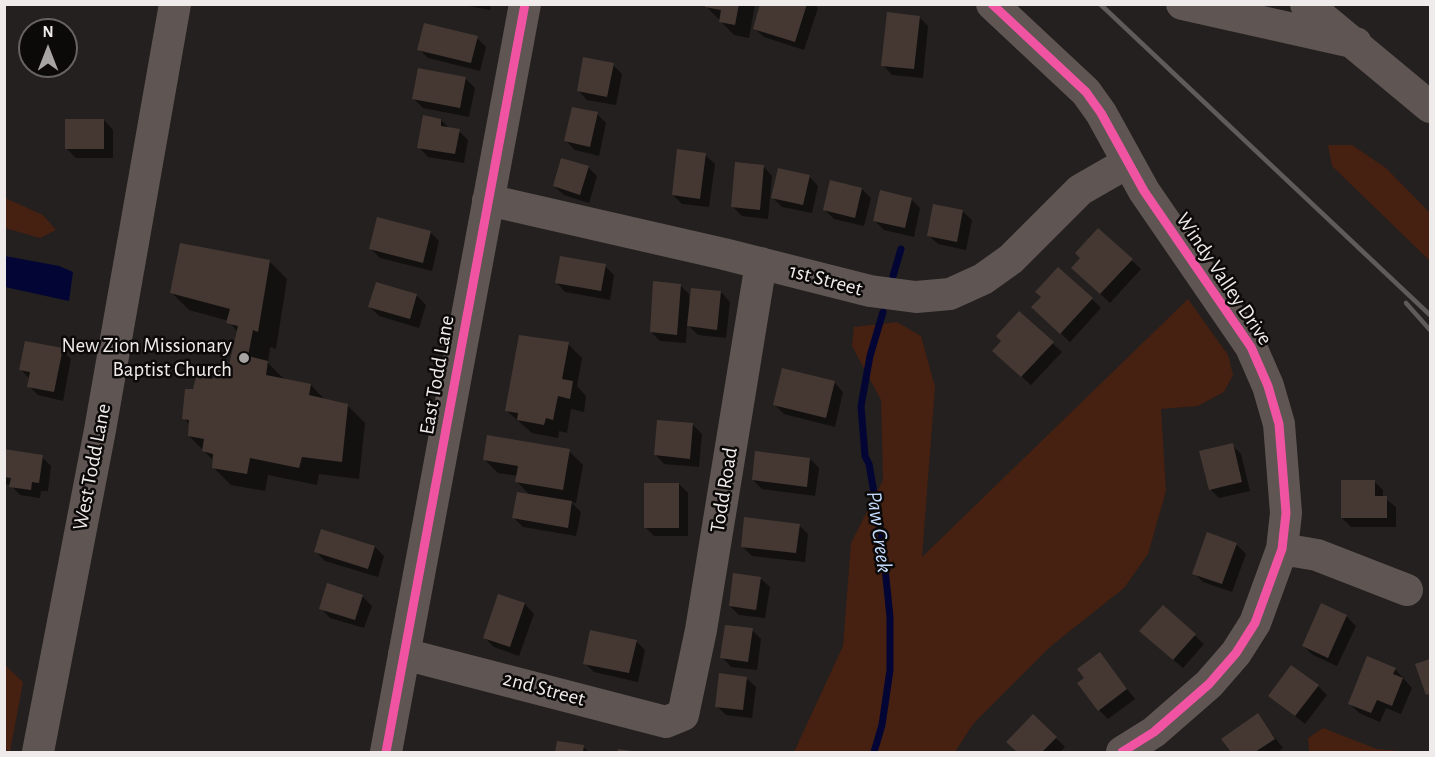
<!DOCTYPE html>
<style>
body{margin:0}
#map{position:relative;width:1435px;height:757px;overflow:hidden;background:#23201f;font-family:"Alegreya Sans",sans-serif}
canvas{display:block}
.frame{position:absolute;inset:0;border:6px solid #efebea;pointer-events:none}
.north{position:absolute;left:18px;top:18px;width:60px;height:60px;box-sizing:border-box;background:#0c0909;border:2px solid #676363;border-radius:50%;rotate:0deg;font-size:16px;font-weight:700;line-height:24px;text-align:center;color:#efebea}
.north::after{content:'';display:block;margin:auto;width:21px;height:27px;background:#a8a4a3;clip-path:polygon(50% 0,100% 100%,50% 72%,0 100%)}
</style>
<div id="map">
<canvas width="1435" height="757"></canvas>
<div class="frame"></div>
<div class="north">N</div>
</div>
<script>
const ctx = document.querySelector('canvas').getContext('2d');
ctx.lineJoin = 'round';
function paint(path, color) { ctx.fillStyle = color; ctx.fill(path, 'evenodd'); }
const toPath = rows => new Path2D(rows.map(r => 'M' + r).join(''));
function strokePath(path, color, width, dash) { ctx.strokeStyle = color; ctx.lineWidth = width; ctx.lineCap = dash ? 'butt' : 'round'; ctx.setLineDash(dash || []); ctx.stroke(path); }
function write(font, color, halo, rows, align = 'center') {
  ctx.font = font + ' "Alegreya Sans",sans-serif'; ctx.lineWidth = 5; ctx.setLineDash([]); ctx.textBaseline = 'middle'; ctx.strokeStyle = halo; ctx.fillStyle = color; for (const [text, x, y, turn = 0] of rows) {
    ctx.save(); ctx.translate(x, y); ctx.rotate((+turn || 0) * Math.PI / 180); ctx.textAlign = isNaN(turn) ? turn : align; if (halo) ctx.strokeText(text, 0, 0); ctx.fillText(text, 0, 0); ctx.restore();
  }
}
paint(toPath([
 [1328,145,1352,145,1386,168,1430,213,1430,261,1332,166],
 [5,198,43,215,56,230,40,238,5,228],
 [1188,299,1228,355,1233,375,1224,392,1198,406,1161,409,1166,491,1148,554,1124,588,1051,646,973,724,955,752,794,752,843,646,851,543,883,480,881,400,852,346,854,327,897,322,921,336,935,387,922,557],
 [5,665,23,682,10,752,5,752],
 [1323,728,1377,749,1413,752,1309,752,1308,738]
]), '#462011');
paint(toPath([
 [5,256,59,266,73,272,69,301,5,287]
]), '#030535');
paint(toPath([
 [458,4,491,4,490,10],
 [700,4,755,4,749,38,734,35,706,6],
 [762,4,814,4,818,8,804,50,764,37,754,28],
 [919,17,928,26,923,78,892,75,883,65],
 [477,38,486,47,480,71,428,58,419,49],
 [613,65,622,74,616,105,587,100,578,90],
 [465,78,475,88,469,117,423,108,414,99],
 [597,114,606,123,599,156,575,150,566,141],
 [104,120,113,130,113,158,76,158,67,149],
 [441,120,450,129,459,131,468,140,464,163,428,157,419,147],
 [705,155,715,164,709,207,682,204,673,195],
 [763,166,772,176,768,219,742,216,733,207],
 [588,167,597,176,589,203,564,195,554,186],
 [809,176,818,186,812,213,782,207,772,197],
 [862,189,871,198,864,226,834,219,825,210],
 [911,199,920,208,914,237,884,230,874,220],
 [962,211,972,220,966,250,938,244,928,235],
 [430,232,439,241,432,271,380,258,371,249],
 [1131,260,1141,269,1110,303,1082,277],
 [269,261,287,279,276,349,270,347,268,363,285,380,311,385,325,400,347,405,365,423,359,479,319,474,317,485,268,475,265,491,231,485,213,467,214,461,189,436,190,425,184,418,194,391,230,370,238,333,229,321,189,310,171,292],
 [605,266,614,275,610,300,565,292,556,282],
 [377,284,417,296,426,305,419,328,379,316,370,307],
 [680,285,689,294,689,302,721,292,730,302,726,338,698,335,687,324,686,343,660,341,651,332],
 [1092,299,1101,308,1070,342,1042,316],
 [1003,341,1052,343,1062,352,1031,385,1003,360],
 [568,344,582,358,577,386,586,396,584,412,571,409,567,433,559,431,558,438,532,433,507,411],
 [62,350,71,359,63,401,38,395,29,386,30,379,20,369],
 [834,382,843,392,835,427,784,414,775,405],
 [693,425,702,434,699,467,664,464,655,454],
 [1232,445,1241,454,1250,491,1219,498,1210,489],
 [4,451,42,457,51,466,48,491,41,491,40,498,20,495,11,485,4,484],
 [569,451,583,465,576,503,571,502,581,512,576,536,523,527,514,518,531,496,517,482,518,476,498,473,484,459],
 [810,459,819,468,815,496,762,489,753,480],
 [1374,481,1383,490,1383,497,1396,507,1396,527,1351,527,1342,518],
 [679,484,688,493,688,536,654,536,645,527],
 [799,525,808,534,805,562,752,556,742,546],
 [1236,544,1246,554,1232,592,1203,582,1194,573],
 [375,547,384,556,378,577,325,561,316,552],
 [760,578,770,587,765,618,739,615,730,606],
 [362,596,372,606,364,628,330,618,321,608],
 [499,596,525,604,534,614,519,656,494,647,485,638],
 [1163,607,1204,644,1183,668,1150,640],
 [1346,616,1356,626,1337,666,1313,655,1303,646],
 [752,630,761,639,757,670,731,667,722,657],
 [636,641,645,650,638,682,594,672,585,663],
 [1100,654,1135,699,1108,719,1099,710,1086,679],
 [1430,660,1430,698,1417,665],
 [1395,669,1412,688,1401,714,1386,708,1380,722,1359,713,1350,704],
 [746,678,756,687,752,718,726,715,717,706],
 [1318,686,1327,695,1305,724,1270,696],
 [1257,715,1283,748,1277,752,1233,752,1223,739],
 [1033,716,1065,747,1060,752,1019,752,1008,742],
 [558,743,583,747,589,752,556,752]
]), '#0007');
strokePath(toPath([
 [893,276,901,249],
 [874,752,882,725,890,670,890,617,882,539,869,464,865,456,861,406,870,356,883,312]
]), '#030535', 7);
paint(toPath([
 [705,4,739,4,735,25,719,22,721,10,705,7],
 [760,4,807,4,795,42,753,29],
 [887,12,920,16,914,69,881,66],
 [424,23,478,36,471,63,417,50],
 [583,57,614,63,607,97,577,91],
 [418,68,466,77,460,108,412,99],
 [572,107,598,112,590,147,564,141],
 [423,115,441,119,441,126,460,129,455,154,417,148],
 [65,119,104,119,104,149,65,149],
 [677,149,706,153,700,199,672,195],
 [561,158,589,166,580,195,553,186],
 [735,162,764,165,760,210,731,207],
 [778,168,810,175,803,205,771,198],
 [830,180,862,188,855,218,823,210],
 [880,190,912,198,905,228,873,221],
 [933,204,963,210,957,242,927,236],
 [377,217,431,231,423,263,369,249],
 [1098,228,1133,259,1100,294,1071,268,1080,258,1075,253],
 [180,243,270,260,258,332,253,330,248,356,268,361,266,375,311,384,309,395,348,404,342,462,302,457,299,468,250,458,247,474,212,468,213,454,202,451,204,439,188,436,189,420,182,419,185,389,193,389,196,377,213,379,216,368,228,369,238,326,226,323,230,309,170,293],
 [560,256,606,264,601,291,555,283],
 [1058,267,1093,298,1060,334,1031,307,1041,297,1035,292],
 [653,281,681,284,677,335,650,332],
 [376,282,417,294,410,319,368,307],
 [691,288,721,291,717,330,687,326],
 [1019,311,1054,342,1021,377,992,351,1001,341,996,336],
 [519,335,569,342,562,379,573,381,570,399,558,396,553,420,546,418,544,425,517,420,518,413,505,411],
 [25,341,63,348,54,392,27,387,30,372,19,370],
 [782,368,835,381,826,418,773,405],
 [657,420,693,423,690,459,654,455],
 [487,435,570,449,563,490,515,482,518,466,483,460],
 [1233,443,1242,482,1209,490,1199,451],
 [4,449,43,455,39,483,32,482,31,490,9,487,11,478,4,477],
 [755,451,810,458,807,487,752,480],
 [1341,480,1375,480,1375,496,1387,496,1387,518,1341,518],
 [644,483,679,483,679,528,644,528],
 [517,492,572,501,568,528,512,518],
 [744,517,800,524,796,553,741,547],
 [321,529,375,546,368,569,314,552],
 [1207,532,1237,543,1222,584,1192,574],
 [733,573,761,577,756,610,729,606],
 [327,583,363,595,355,620,319,609],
 [498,594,525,603,510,647,483,638],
 [1321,603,1347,615,1328,658,1302,646],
 [1163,605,1196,634,1173,660,1139,631],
 [725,625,753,628,748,662,720,658],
 [590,630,637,640,629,673,583,664],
 [1100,652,1127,689,1098,711,1077,683,1084,678,1077,669],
 [1367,656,1396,668,1393,674,1403,678,1392,706,1377,700,1371,713,1348,704],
 [1430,659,1430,694,1426,695,1415,664],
 [1291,665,1319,685,1295,716,1268,696],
 [719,673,747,677,743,710,715,707],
 [1258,713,1275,739,1255,752,1231,752,1221,739],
 [1033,714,1057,737,1042,752,1017,752,1006,742],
 [557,741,584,745,583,752,555,752],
 [618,749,632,751,632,752,617,752]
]), '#453832');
strokePath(toPath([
 [992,4,1086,92,1101,113,1144,191,1251,347,1268,386,1279,424,1286,513,1282,549,1255,623,1236,653,1209,684,1154,732,1122,752],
 [1182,4,1356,43],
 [1306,4,1430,107],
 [488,200,724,254,870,291,916,297,950,294,983,279,1011,259,1080,190,1127,163],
 [1282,549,1317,555,1407,590],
 [404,654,666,722,683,715,701,630,761,263],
 [38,752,100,430,175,4],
 [386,752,525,4]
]), '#5f5552', 32);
strokePath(toPath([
 [1100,4,1430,315],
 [1406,303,1430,330]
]), '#605b58', 4.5);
strokePath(toPath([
 [992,4,1086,92,1101,113,1144,191,1251,347,1268,386,1279,424,1286,513,1282,549,1255,623,1236,653,1209,684,1154,732,1122,752],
 [386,752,525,4]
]), '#f153a3', 9);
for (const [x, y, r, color] of [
 [244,358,6,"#a8a4a3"]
]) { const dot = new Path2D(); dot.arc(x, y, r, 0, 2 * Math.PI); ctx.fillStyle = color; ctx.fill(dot); strokePath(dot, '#0c0909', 2); }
write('21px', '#efebea', '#0c0909', [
 ["Windy Valley Drive",1224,279,56],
 ["1st Street",826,280,15],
 ["East Todd Lane",437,375,-80],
 ["West Todd Lane",92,467,-79],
 ["Todd Road",724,490,-81],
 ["2nd Street",544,689,15]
]);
write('21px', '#efebea', '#0c0909', [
 ["New Zion Missionary",232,346],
 ["Baptist Church",232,370]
], 'right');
write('italic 22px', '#c3d9fc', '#0c0909', [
 ["Paw Creek",879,532,82]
]);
</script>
